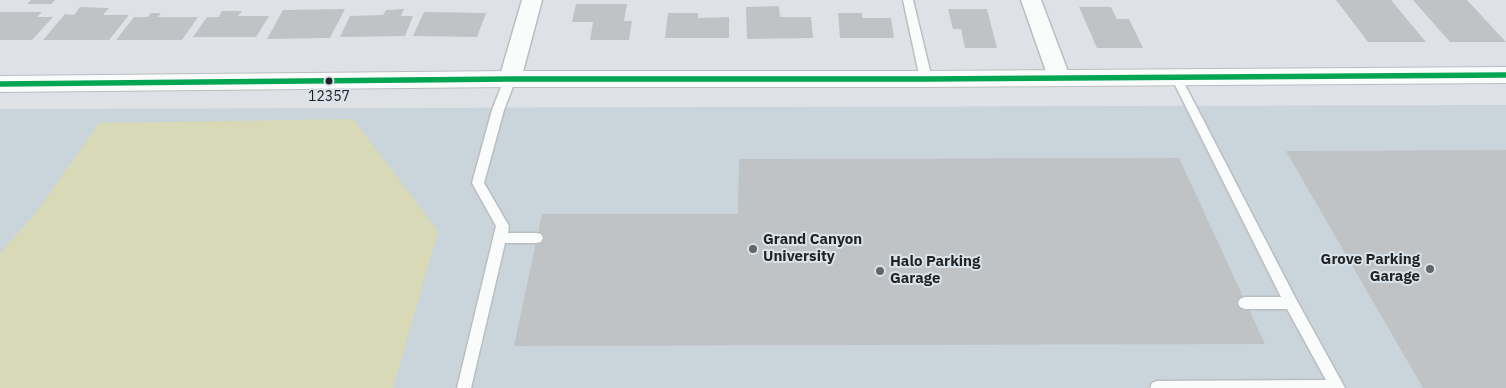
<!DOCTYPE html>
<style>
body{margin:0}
canvas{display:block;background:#dee2e6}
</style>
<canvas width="1506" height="388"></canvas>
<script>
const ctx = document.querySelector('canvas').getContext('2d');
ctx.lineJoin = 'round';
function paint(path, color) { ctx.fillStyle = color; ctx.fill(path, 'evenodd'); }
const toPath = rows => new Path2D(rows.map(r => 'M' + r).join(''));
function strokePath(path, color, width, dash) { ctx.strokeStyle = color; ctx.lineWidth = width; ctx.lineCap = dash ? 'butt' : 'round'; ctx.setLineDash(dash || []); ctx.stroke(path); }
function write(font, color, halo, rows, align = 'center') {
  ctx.font = font + ' "IBM Plex Sans",sans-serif'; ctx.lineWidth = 4; ctx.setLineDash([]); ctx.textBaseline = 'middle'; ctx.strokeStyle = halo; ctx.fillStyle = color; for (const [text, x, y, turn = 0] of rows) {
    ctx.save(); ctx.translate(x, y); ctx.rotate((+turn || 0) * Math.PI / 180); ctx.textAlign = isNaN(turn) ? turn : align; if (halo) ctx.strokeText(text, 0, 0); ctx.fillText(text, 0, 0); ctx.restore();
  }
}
paint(toPath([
 [1506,105,1506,388,0,388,0,109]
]), '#c9d4db');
paint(toPath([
 [353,119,438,231,393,388,0,388,0,253,35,214,99,123]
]), '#d8dab7');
paint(toPath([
 [31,0,55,0,51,4,27,4],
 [1336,0,1391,0,1426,42,1368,42],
 [1413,0,1467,0,1506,42,1450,42],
 [576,4,627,4,624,21,632,21,629,40,590,40,593,22,572,22],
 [779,6,780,17,811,17,813,38,747,39,746,7],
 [80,7,109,8,103,15,129,15,109,40,43,40,65,14,74,15],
 [1079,7,1111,7,1117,19,1129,19,1143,48,1097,48],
 [345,9,330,38,267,39,283,10],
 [404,9,401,16,413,16,405,36,340,37,350,16,383,15,386,10],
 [948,9,987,9,997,48,965,48,961,29,953,29],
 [222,11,242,11,238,16,269,16,256,37,193,37,207,17,219,17],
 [0,12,42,12,37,17,53,17,32,40,0,40],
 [424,12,486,13,477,37,413,36],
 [151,13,161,13,158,17,198,17,182,40,116,40,134,17,148,17],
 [668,13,698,13,698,18,729,17,729,38,665,38],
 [838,13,862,13,862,18,891,18,894,38,840,38],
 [1506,150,1506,388,1423,388,1286,151],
 [1179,158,1265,344,514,346,542,214,738,214,739,159]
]), '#c0c3c6');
const lane = toPath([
 [903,0,913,0,932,79,930,82,926,83,920,79,903,0],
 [1176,73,1181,77,1296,299,1345,388,1150,388,1152,383,1157,381,1326,380,1287,309,1245,309,1240,307,1238,303,1240,299,1245,297,1281,297,1171,77,1176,73],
 [510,75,516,79,504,110,484,183,509,226,508,233,536,233,541,234,543,238,541,242,536,243,505,243,471,388,457,388,496,226,472,183,492,110,504,79,510,75]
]);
const street = toPath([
 [522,0,542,0,521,79,518,84,510,86,502,84,499,79,522,0],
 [1021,0,1041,0,1070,77,1067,82,1059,84,1051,82,1048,77,1021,0]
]);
const secondary = toPath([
 [1506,67,1506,83,926,87,510,87,0,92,0,76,510,71,926,71,1506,67]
]);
strokePath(lane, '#bbbec1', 3);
strokePath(street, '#bbbec1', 3);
strokePath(secondary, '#bbbec1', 2);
paint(lane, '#fafbfb');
paint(street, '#fafbfb');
paint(secondary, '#fafbfb');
strokePath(toPath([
 [0,84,510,79,926,79,1506,75]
]), '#00a651', 5.5);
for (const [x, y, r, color] of [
 [329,81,4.5,"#212426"],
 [753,249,5,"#636669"],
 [1430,269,5,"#636669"],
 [880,271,5,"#636669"]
]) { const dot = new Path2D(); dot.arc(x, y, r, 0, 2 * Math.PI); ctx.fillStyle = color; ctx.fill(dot); strokePath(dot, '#dae3ea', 2); }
write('14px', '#212426', '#dae3ea', [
 ["12357",329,97]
]);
write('bold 15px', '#212426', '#dae3ea', [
 ["Grand Canyon",763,240],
 ["University",763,257],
 ["Grove Parking",1420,260,"right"],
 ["Garage",1420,277,"right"],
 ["Halo Parking",890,262],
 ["Garage",890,279]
], 'left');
</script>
